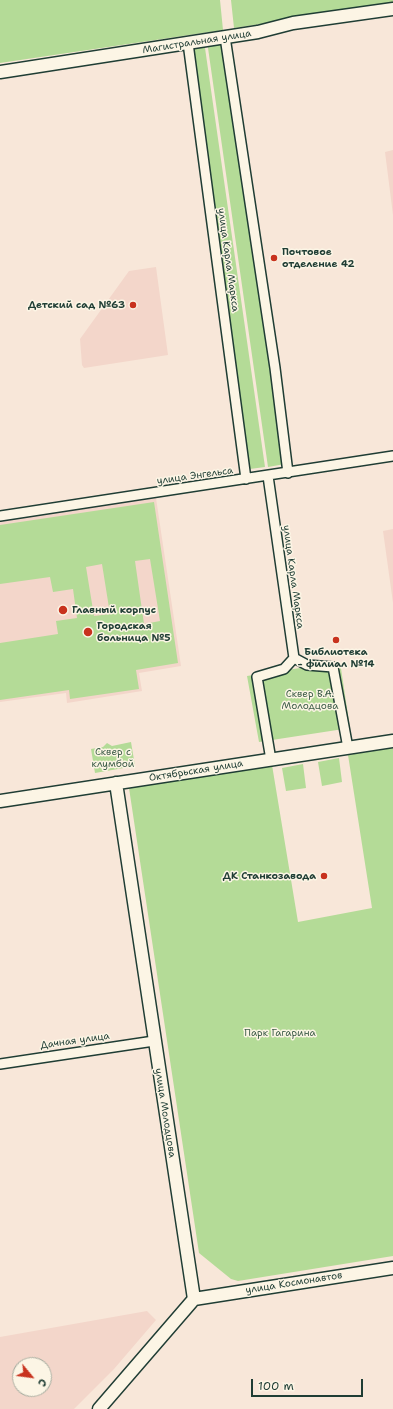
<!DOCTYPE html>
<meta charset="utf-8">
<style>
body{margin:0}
#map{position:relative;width:393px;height:1409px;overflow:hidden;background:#f8e7d9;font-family:"Shantell Sans",sans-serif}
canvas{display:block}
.north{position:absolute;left:12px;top:1357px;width:40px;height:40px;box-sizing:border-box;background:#fcf5e5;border:1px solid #a4ab9e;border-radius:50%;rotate:119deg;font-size:11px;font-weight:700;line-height:16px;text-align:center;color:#1f3d34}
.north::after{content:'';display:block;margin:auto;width:14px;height:18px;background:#c8321e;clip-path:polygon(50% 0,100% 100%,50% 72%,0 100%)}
.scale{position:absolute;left:251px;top:1379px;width:112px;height:18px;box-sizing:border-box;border:2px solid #1f3d34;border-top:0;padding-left:5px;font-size:12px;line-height:14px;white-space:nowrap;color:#1f3d34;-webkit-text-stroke:3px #fcf5e5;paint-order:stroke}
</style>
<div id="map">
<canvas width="393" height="1409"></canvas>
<div class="north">С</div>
<div class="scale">100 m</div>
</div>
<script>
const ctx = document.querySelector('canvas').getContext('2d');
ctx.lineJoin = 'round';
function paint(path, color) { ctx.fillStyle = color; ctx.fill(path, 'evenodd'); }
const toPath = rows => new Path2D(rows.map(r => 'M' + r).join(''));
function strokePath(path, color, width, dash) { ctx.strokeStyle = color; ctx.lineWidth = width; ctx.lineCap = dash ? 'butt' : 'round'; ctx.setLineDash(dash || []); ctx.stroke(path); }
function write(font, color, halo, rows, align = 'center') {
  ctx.font = font + ' "Shantell Sans",sans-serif'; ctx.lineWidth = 3; ctx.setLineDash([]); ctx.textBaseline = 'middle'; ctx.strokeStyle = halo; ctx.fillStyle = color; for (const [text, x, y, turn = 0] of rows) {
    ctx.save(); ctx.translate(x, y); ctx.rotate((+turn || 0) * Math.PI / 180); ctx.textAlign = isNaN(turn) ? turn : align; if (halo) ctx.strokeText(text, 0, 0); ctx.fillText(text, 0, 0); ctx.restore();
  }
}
paint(toPath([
 [393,150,393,215,385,152],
 [156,267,168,355,84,368,82,365,80,339,129,271],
 [156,498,181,666,139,673,142,691,67,703,66,693,0,702,0,522],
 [393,529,393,603,383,531],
 [147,1311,156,1320,114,1369,74,1409,0,1409,0,1337],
 [20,1365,44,1365,44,1389,20,1389]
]), '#f3d6ca');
paint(toPath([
 [0,0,220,0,223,30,0,63],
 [231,0,393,0,393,4,234,28],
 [225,38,285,464,268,467,207,41],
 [204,41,265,467,250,469,189,44],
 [154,502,178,663,136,670,139,689,70,699,69,690,0,700,0,643,58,634,56,621,77,618,73,589,53,592,50,577,0,584,0,525],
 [150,559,160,621,144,624,135,561],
 [102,564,110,614,94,616,86,567],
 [340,662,350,728,259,742,247,676],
 [131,742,135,766,95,773,91,749,103,747,107,743,112,746],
 [393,748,393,1256,238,1281,231,1279,199,1253,129,788,272,765,298,922,372,908,348,755],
 [339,758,342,782,322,786,318,762],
 [303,764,306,788,286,791,282,768]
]), '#b4db97');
const street = toPath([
 [225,37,275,368,288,473],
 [188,43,246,479],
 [268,476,294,658],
 [0,516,393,456],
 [271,760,257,677,284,669,294,658,307,665,333,667,348,748],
 [0,1064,154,1041]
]);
const secondary = toPath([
 [0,72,258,32,293,23,393,9],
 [0,801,393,741],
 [194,1299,393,1268],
 [99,1409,194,1299,116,783]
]);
strokePath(street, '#1f3d34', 12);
strokePath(secondary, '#1f3d34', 15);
strokePath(street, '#fcf5e5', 9);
strokePath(secondary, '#fcf5e5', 12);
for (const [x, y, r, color] of [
 [274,258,4,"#c8321e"],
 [133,305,4,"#c8321e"],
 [63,610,5,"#c8321e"],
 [88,632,5,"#c8321e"],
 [336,640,4,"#c8321e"],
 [324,876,4,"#c8321e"]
]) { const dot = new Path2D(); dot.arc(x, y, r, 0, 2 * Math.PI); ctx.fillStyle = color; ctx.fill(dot); strokePath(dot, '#fcf5e5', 1.5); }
write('10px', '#1f3d34', '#fcf5e5', [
 ["Магистральная улица",197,42,-9],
 ["улица Карла Маркса",228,260,82],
 ["улица Энгельса",195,476,-8],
 ["улица Карла Маркса",293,577,82],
 ["Октябрьская улица",196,771,-9],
 ["Дачная улица",75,1041,-8],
 ["улица Молодцова",165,1113,81],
 ["улица Космонавтов",294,1283,-9]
]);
write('bold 10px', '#1f3d34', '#fcf5e5', [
 ["Почтовое",282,252],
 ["отделение 42",282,264],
 ["Детский сад №63",125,305,"right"],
 ["Главный корпус",72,610],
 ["Городская",97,626],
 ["больница №5",97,638],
 ["Библиотека",336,652,"center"],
 ["- филиал №14",336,664,"center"],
 ["ДК Станкозавода",316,876,"right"]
], 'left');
write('10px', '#3d5d48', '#fcf5e5', [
 ["Сквер В.А.",310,694],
 ["Молодцова",310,706],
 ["Сквер с",113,752],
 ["клумбой",113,764],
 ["Парк Гагарина",280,1033]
]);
</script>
